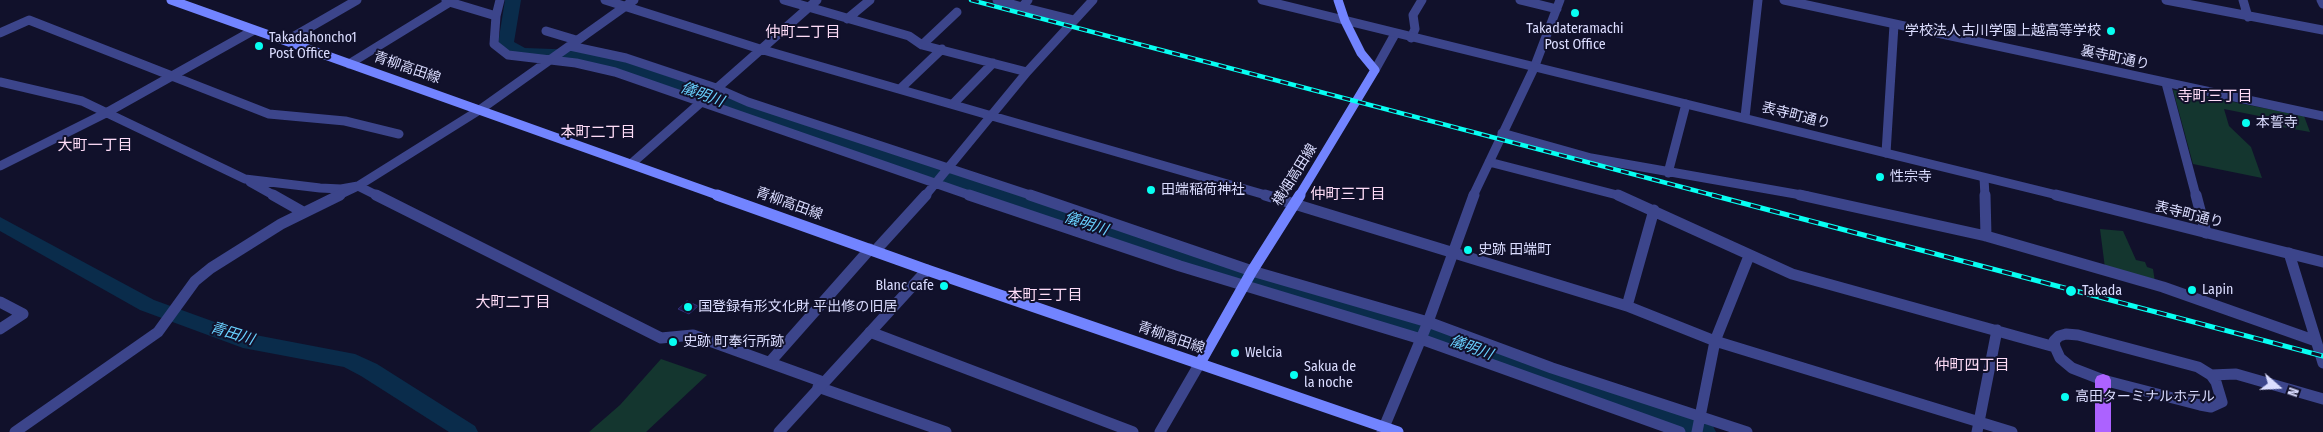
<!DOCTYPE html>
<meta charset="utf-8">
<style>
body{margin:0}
#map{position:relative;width:2323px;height:432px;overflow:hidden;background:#11112b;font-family:"Fira Sans Condensed",sans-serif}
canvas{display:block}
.north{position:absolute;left:2253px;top:362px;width:50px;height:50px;-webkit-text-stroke:4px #11112b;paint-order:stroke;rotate:109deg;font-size:14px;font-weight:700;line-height:20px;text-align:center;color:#dbddff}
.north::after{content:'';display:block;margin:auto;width:18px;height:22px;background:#dbddff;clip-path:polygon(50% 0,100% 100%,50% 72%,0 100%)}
</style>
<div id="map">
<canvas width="2323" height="432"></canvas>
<div class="north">N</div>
</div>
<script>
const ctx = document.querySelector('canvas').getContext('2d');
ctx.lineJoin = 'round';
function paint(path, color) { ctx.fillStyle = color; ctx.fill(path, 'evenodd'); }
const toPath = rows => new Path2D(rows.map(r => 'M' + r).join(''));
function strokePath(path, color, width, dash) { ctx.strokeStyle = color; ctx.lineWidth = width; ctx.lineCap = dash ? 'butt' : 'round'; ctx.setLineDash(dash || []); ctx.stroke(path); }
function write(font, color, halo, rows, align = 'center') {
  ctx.font = font + ' "Fira Sans Condensed","Noto Sans JP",sans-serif'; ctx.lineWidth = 4; ctx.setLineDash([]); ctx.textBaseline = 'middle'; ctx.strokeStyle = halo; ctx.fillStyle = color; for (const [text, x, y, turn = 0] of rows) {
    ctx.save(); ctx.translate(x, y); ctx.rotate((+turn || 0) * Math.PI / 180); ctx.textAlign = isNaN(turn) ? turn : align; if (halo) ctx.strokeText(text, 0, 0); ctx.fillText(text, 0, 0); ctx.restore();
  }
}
paint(toPath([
 [2173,90,2304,116,2310,132,2271,125,2269,118,2224,109,2229,126,2251,147,2262,178,2193,164],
 [2100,229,2123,231,2136,260,2145,262,2147,267,2153,269,2155,282,2105,268],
 [661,359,707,375,646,432,589,432,620,405]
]), '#14362f');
paint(toPath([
 [505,0,521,0,514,42,525,48,580,50,632,63,750,106,1217,261,1437,328,1713,426,1716,432,1677,432,1659,426,1423,338,1203,271,738,114,621,70,580,60,516,56,498,44,505,0],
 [0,217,154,300,245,333,355,354,377,364,475,426,478,432,449,432,361,376,344,367,243,348,140,310,0,231,0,217]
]), '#0a2c4b');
const building = toPath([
 [687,301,698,306,689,314,678,309,687,301]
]);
paint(building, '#1f1d4d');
strokePath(building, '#322e79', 1);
strokePath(toPath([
 [500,0,496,16,494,44,508,55,576,63,615,72,972,196],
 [605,0,760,49,1269,196],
 [784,0,909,36,922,45,1027,72],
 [997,0,1022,7,1028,0],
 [1520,0,1557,9],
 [2166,0,2323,30],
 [2243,0,2248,17],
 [2321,0,2323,4],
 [446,1,496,16],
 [1022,7,1074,20],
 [847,19,870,0],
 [546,31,576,40],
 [0,33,29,20,269,114,345,121,399,134],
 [1411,38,1415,29,1413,15,1422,0],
 [286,41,357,0],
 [922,45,957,12],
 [570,46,626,58,716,88,748,102,1033,196],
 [349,64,450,2],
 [1375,70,1395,34],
 [0,82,82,101,245,179,320,188,341,189,358,186,378,196],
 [2166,83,2196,196],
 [900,89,942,49],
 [953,104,993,63],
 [1745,117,1758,0],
 [1502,133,1591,158,1807,196],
 [1886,153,1894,25],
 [1489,162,1621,196],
 [631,164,817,0],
 [0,166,106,113,254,30],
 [1668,173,1686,104],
 [1984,178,1985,196],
 [250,182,275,196],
 [337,196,358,186,481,109,634,0],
 [925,196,1027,72,1093,0],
 [1473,196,1534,68,1560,0]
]), '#3c458b', 9);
strokePath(toPath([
 [273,195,303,212],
 [376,195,661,338,693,335,823,382],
 [969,195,1180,266,1421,339,1680,432],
 [1030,195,1252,271,1428,322,1552,368,1747,432],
 [1265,195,1627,306,1715,341,2012,432],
 [1618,195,1792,274,2055,347],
 [1800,195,1986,236,2163,287,2316,341],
 [1985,195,1986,236],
 [2196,195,2206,233],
 [875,251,926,195],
 [2289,253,2323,363],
 [0,302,23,314,0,329],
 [1627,306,1654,210],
 [870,332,1133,432],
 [2066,334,2078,335,2198,367,2211,375,2216,382,2222,402,2211,407,2200,405,2103,380,2072,368,2060,358,2055,347,2054,341,2059,336,2066,334],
 [770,362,870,249],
 [2211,375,2236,374,2323,399],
 [818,387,946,432],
 [15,432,158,332,195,281,211,268,281,224,340,195],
 [1160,432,1200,363],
 [1382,432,1428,322,1474,195],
 [1697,432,1715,341,1749,256],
 [1977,432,1997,330]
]), '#3c458b', 11);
strokePath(toPath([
 [1262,0,2061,196],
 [1784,0,2323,116]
]), '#3c458b', 9);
strokePath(toPath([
 [2056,195,2323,262],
 [779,432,927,270]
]), '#3c458b', 11);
strokePath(toPath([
 [171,0,720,196],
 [1299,196,1375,70,1361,53,1345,21,1338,0]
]), '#7284ff', 9);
strokePath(toPath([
 [717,195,927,270,1398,432],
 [1200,363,1252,271,1300,195]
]), '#7284ff', 11);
paint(toPath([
 [2103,374,2109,376,2111,380,2111,432,2095,432,2095,380,2097,376,2103,374]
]), '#ac62ff');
const railFar1 = toPath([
 [971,0,1716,196]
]);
const rail = toPath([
 [1712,195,2323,356]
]);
strokePath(railFar1, '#07fff2', 4.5);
strokePath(rail, '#07fff2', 5);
strokePath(railFar1, '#11112b', 2.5, [8]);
strokePath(rail, '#11112b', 3, [10]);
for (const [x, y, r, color] of [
 [1575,13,5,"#07fff2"],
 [2111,31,5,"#07fff2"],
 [259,46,5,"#07fff2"],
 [2246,123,5,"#07fff2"],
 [1880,177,5,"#07fff2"],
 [1151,190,5,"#07fff2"],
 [1468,250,5,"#07fff2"],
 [944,286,5,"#07fff2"],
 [2192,290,5,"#07fff2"],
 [2071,291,6,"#07fff2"],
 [688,307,5,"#07fff2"],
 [673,342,5,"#07fff2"],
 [1235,353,5,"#07fff2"],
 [1294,375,5,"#07fff2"],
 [2065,397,5,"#07fff2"]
]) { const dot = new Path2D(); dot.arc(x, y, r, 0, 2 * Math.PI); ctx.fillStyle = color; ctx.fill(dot); strokePath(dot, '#11112b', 2); }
write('14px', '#dbddff', '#11112b', [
 ["Takadateramachi",1575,29,"center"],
 ["Post Office",1575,45,"center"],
 ["学校法人古川学園上越高等学校",2101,31,"right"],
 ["Takadahoncho1",269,38],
 ["Post Office",269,54],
 ["本誓寺",2256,123],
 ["性宗寺",1890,177],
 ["田端稲荷神社",1161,190],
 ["史跡 田端町",1478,250],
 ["Blanc cafe",934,286,"right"],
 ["Lapin",2202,290],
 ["Takada",2082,291],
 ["国登録有形文化財 平出修の旧居",698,307],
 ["史跡 町奉行所跡",683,342],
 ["Welcia",1245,353],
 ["Sakua de",1304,367],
 ["la noche",1304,383],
 ["高田ターミナルホテル",2075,397]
], 'left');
write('14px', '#dbddff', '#11112b', [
 ["裏寺町通り",2115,58,12],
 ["青柳高田線",407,68,19],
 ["表寺町通り",1796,116,14],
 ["横畑高田線",1295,175,-58],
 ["青柳高田線",789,204,20],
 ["表寺町通り",2189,215,14],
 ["青柳高田線",1171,338,19]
]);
write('15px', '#ffddf8', '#11112b', [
 ["仲町二丁目",803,33],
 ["寺町三丁目",2215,97],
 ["本町二丁目",598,133],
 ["大町一丁目",95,146],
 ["仲町三丁目",1348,195],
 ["本町三丁目",1045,296],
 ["大町二丁目",513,303],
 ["仲町四丁目",1972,366]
]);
write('italic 15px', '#69d1ff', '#11112b', [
 ["儀明川",702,95,20],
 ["儀明川",1086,224,18],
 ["青田川",232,334,17],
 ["儀明川",1471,348,20]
]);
</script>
